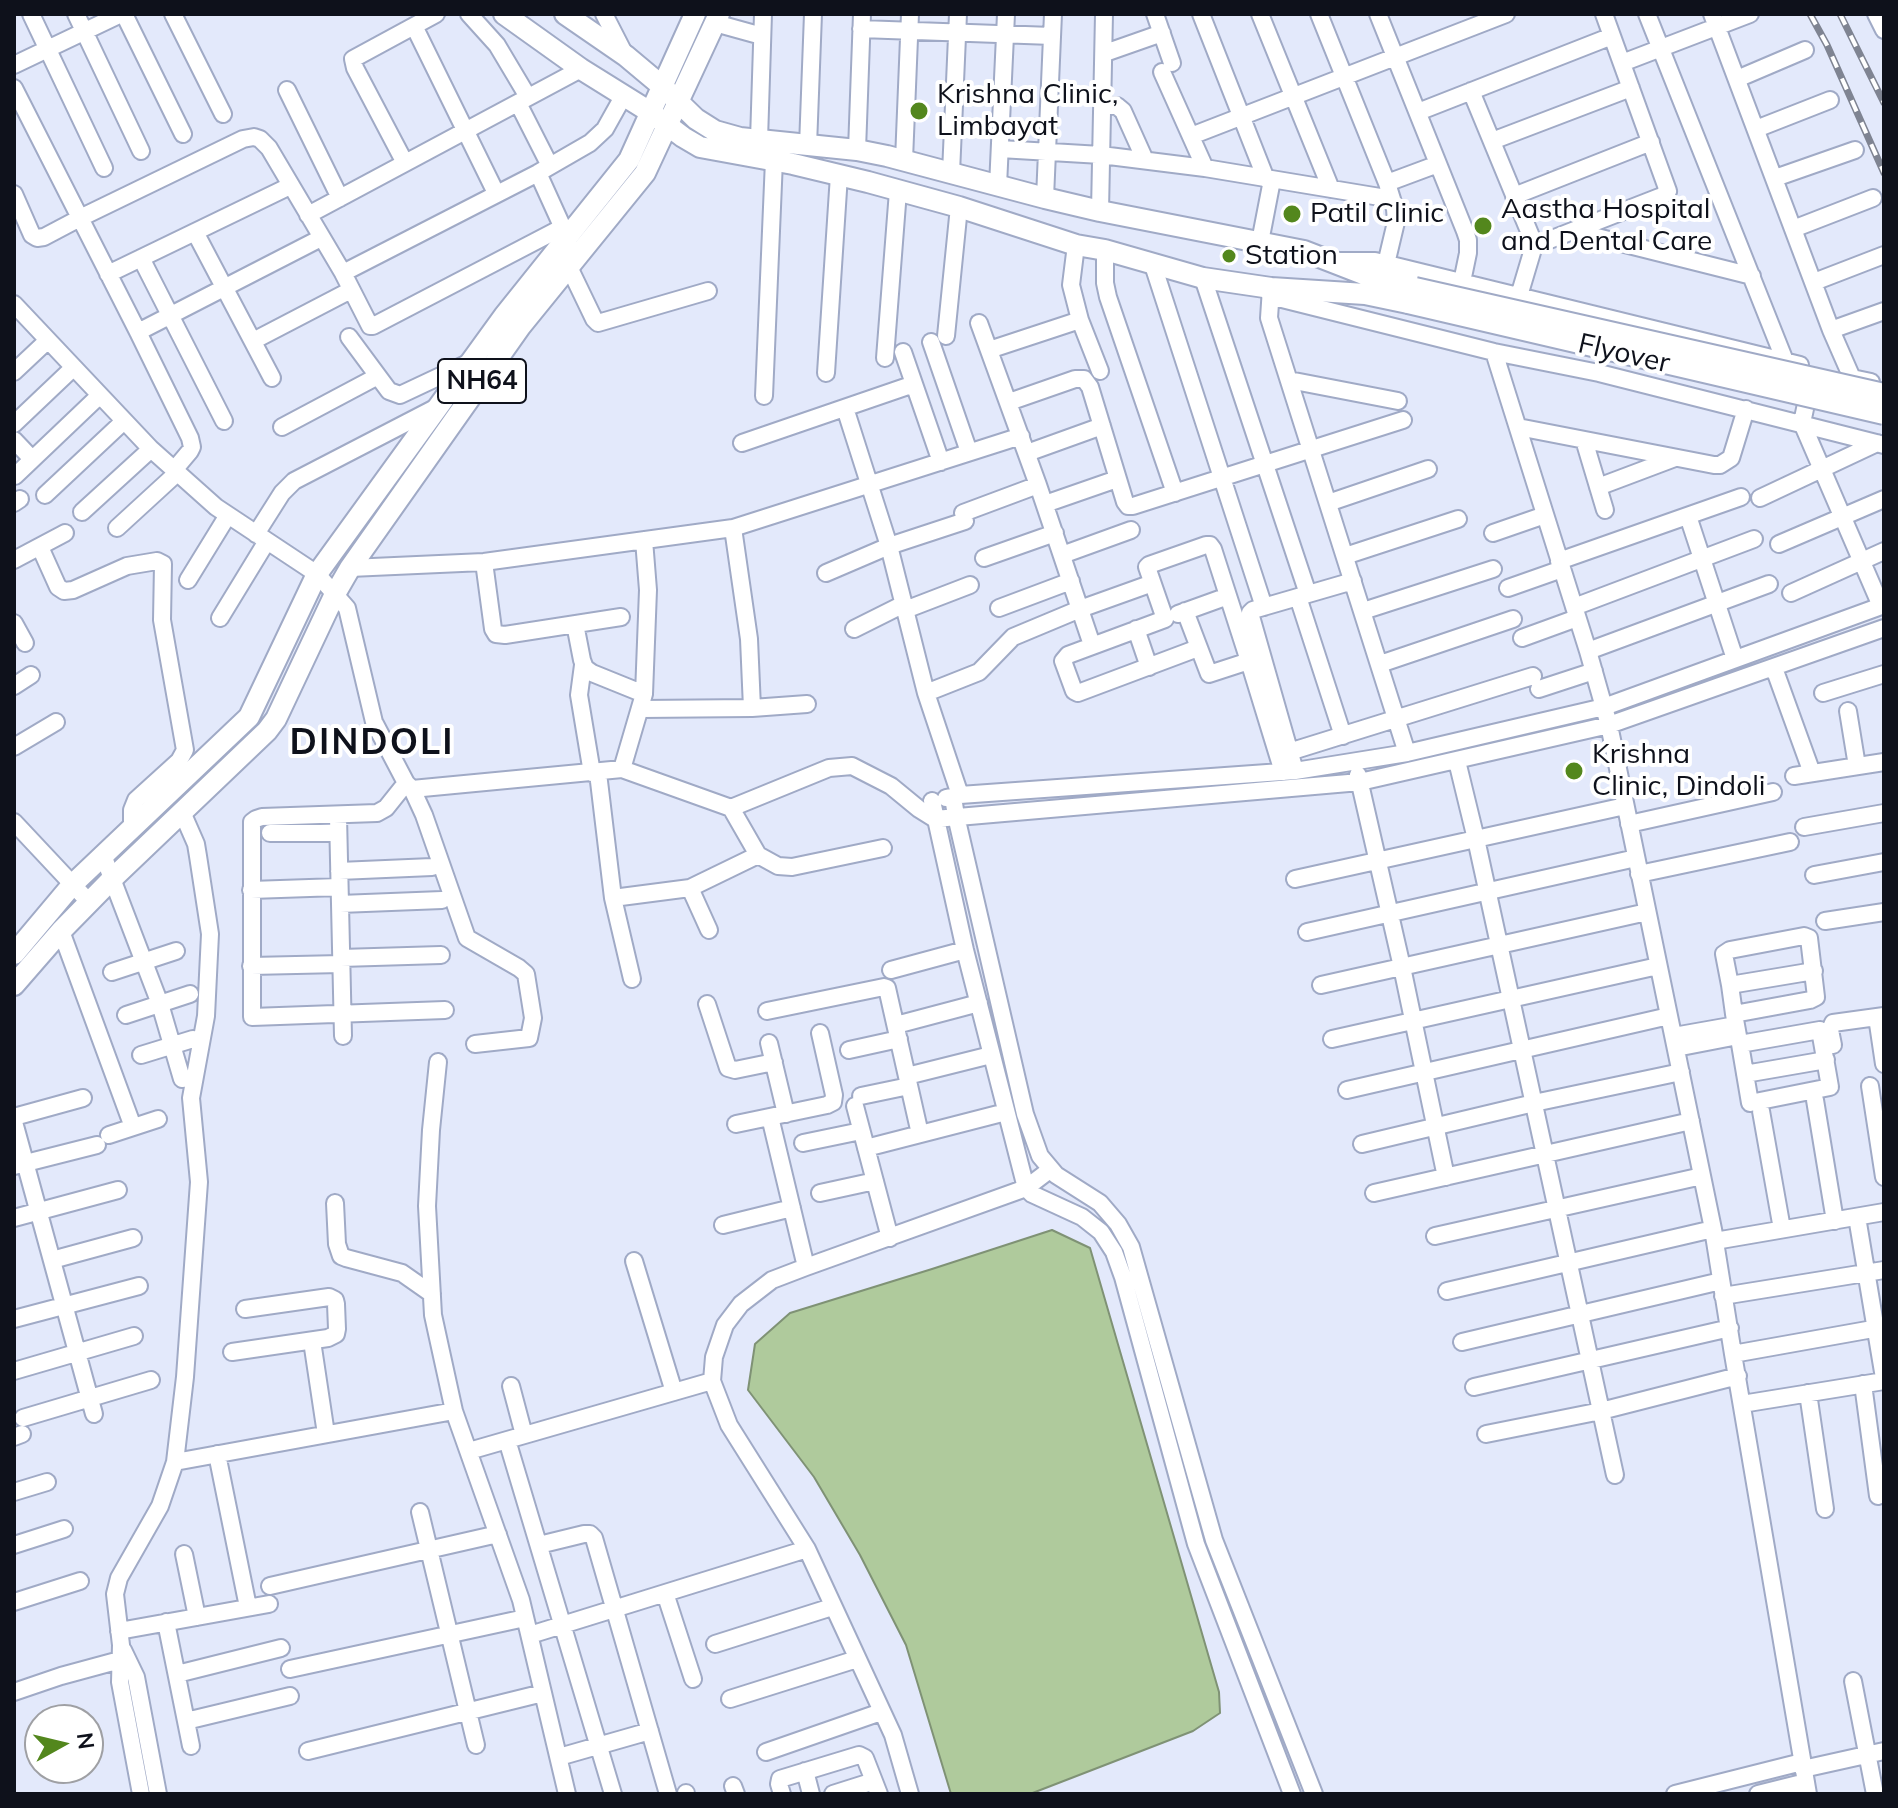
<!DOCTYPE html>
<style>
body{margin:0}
#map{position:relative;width:1898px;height:1808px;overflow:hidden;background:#e3e9fb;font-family:Mulish,sans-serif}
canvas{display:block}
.frame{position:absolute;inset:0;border:16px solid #0e111b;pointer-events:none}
.north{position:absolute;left:24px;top:1704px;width:80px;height:80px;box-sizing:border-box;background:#fff;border:2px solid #9fa0a4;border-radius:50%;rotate:82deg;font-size:22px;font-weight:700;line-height:32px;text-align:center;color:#0e111b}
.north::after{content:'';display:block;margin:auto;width:28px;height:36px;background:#53871d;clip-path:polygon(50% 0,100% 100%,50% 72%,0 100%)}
</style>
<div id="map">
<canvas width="1898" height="1808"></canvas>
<div class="frame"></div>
<div class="north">N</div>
</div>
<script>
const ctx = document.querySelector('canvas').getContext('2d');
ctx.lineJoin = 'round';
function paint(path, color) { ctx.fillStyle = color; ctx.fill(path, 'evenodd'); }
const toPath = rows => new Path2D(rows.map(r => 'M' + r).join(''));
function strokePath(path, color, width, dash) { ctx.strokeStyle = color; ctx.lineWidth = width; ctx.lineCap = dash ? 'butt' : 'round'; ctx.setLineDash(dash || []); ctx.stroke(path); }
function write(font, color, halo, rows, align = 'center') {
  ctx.font = font + ' Mulish,sans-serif'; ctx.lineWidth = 8; ctx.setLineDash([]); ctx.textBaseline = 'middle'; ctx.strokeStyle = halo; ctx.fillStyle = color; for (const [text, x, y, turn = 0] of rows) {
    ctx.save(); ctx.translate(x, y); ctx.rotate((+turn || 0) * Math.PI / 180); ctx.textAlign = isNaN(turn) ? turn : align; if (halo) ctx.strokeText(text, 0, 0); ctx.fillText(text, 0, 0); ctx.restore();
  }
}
const water = toPath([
 [1052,1230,1090,1248,1219,1692,1220,1713,1193,1731,1030,1794,951,1794,906,1645,860,1555,814,1477,748,1390,755,1344,790,1313,932,1269,1052,1230]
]);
paint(water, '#afca9c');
strokePath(water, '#7f9275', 2);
const minor = toPath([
 [31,14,104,168],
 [76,14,141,151],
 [124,14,183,134],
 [173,14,223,114],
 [469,14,497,45,528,97],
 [604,14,625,55],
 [1155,14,1172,63],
 [1201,14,1266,179],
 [1260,14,1331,189],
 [1319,14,1387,183,1395,209,1396,222,1386,264],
 [1378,14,1465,231,1468,240,1468,253,1462,282],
 [1647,14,1785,361],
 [1712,14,1831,330,1852,378,1871,382],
 [1876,14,1884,30],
 [715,23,762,36],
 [414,26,496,193],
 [861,29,1052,36],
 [1105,53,1162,33],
 [1622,63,1750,14],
 [14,65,121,14],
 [1162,72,1205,168],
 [1737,79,1805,50],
 [14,88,138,332,190,438,192,447,190,451,174,470],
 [287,90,340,198],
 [1471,91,1533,241,1533,249,1519,296],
 [518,103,550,166],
 [1103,105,1117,106,1123,111,1145,160],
 [1418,112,1612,36],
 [1756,129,1830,100],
 [1191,136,1506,14],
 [759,140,763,14],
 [1492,141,1631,88],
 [808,146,813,14],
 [1000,149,1101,155,1205,168,1392,199],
 [857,150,862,14],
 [904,160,910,14],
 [405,163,355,68,353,59,436,14],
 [538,173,567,237],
 [951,173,958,14],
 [1775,178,1855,150],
 [1387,183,1438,164],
 [998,186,1006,14],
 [14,194,32,235,37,238,44,237,80,218,243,139,254,137,260,139,269,148,343,273,370,326,373,326,563,227],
 [1514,196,1651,142],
 [1045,198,1053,14],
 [1100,211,1104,14],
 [308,215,581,69],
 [1793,229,1873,198],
 [1573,231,1752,276],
 [195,232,272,378],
 [1260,242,1272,180],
 [1076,245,1071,285,1080,320,1100,371],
 [1534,246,1662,196,1668,191,1604,14],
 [1105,250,1105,283,1108,297,1175,493],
 [141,258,224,421],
 [1336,261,1375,261,1800,365],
 [1153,265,1264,607],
 [569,267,594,319,598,323,708,291],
 [343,273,538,173,590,143,605,129,624,95],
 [108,274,290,186],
 [1203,278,1308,594],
 [1814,282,1884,255],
 [1271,288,1269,318,1407,753],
 [1270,296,1494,352,1599,373,1884,445],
 [14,304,151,449,216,507,317,574,347,608,374,722,406,783,412,789,622,769,731,808,829,768,852,766,891,786,919,809,935,819,1360,782,1609,725,1884,628],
 [979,323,1038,485,1090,639],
 [1831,330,1884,311],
 [138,332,321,238],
 [946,336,959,207],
 [349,337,389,391,400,395,468,363],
 [253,341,351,290],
 [931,342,969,452],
 [989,350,1080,320],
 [903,352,941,462],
 [1494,352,1588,651,1609,725,1713,1229,1733,1354,1808,1794],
 [885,358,898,191],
 [14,372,47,341],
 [826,373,839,175],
 [1289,380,1398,401],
 [1810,385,1802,423,1881,606],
 [764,396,774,160],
 [1009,402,1075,379,1084,379,1090,387,1125,502,1128,506,1133,506,1403,420],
 [845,408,889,546,926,693,960,795],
 [14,424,73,368],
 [282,427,378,376],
 [1518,427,1714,465,1720,465,1731,458,1746,409],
 [14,440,32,459],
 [1584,440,1605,510],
 [742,443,914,384],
 [1027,453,1102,426],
 [15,476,99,396],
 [1598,487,1675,458],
 [45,495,124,421],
 [1760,498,1877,443],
 [14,503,20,499],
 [1328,503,1428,469],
 [1045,504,1117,479],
 [82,512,151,449],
 [963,513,1038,485],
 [1688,516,1735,659],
 [117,528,177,473],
 [733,528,749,639,752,708],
 [1493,533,1545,515],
 [256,534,282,493,294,481,437,407],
 [1779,544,1884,499],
 [40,547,58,587,64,591,73,590,127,566,157,561,163,564,162,620,185,750,179,761,136,800,132,810,132,829],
 [1062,555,1131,530],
 [1345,556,1458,519],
 [984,558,1055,533],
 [14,560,65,533],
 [1559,561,1741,497],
 [484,562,493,629,496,634,505,635,621,617],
 [350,568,484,562,733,528,1021,436],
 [826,573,889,546,965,521],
 [188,580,228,515],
 [1508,588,1562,569],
 [1791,593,1884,551],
 [1298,597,1343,736],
 [1574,607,1754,539],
 [999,608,1071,581],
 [905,610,970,585],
 [1185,611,1209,674,1249,661],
 [1363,611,1493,569],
 [1178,614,1228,596],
 [220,618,267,541],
 [14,623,25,643],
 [575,624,582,660,585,668,592,673,644,694],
 [854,629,904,604],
 [1136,629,1149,667],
 [1522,638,1577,618],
 [1198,648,1078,693,1074,691,1063,661,1068,655,1165,619,1147,567,1149,565,1206,545,1210,545,1213,549,1249,661,1283,772],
 [1588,651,1769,584],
 [1380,664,1513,619],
 [583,665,579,695,592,773],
 [1774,668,1812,773],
 [14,686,31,675],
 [1539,689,1594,671],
 [926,693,979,672,1013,637,1080,609,1147,585],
 [1823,693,1884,674],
 [641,709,752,708,807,704],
 [1848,711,1857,766],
 [14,747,56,722],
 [1289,752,1533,676],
 [1457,761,1476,839,1615,1475],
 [622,769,644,694,648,590,644,540],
 [1295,771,1250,613,1253,610,1353,581],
 [598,773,613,898,632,979],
 [1358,775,1402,967,1446,1177],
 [1794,776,1884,762],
 [406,783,386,808,377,813,262,817,256,819,252,822,252,1017,445,1010],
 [412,789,424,815,467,938,519,968,526,974,533,1018,529,1038,475,1044],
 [953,797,956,816,1025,1114,1040,1156,1056,1175,1100,1203,1118,1224,1131,1247,1214,1540,1314,1794],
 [946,798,960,795,1295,771,1407,753,1604,707,1884,605],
 [932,801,965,950,1026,1188,1032,1194,1082,1217,1101,1232,1114,1252,1123,1277,1196,1544,1292,1794],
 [731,808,758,855,778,866,792,867,883,848],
 [338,816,343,1036],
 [14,822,90,903],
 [1629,824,1773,792],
 [1804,827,1884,813],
 [270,833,338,833],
 [103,855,160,1004,182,1079],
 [339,871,432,867],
 [1639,874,1790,842],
 [1814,875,1884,862],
 [1295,879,1625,806],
 [690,888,709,930],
 [251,890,339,887],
 [613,898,690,888,758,855],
 [340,904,442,900],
 [1825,921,1884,912],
 [61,931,133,1127],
 [1307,932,1636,858],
 [341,958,441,955],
 [251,966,341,964],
 [891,970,965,950],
 [112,972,176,951],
 [1321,985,1647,912],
 [1730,985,1814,971],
 [707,1004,728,1068,735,1070,774,1062],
 [767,1011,884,987,887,988,920,1134],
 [1734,1014,1810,1000,1816,997,1809,938,1804,936,1730,950,1724,954,1730,985,1734,1014,1738,1036,1740,1044,1750,1103,1830,1087,1820,1030,1740,1044],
 [126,1015,190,994],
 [1877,1017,1884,1064],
 [896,1025,979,1003],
 [1674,1036,1736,1025],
 [1332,1039,1658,966],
 [769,1043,786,1114],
 [1833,1045,1830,1030,1833,1023,1884,1016],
 [1676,1048,1738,1036],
 [849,1050,899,1039],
 [141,1055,193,1039],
 [438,1062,431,1130,427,1206,433,1315,454,1411,521,1600,567,1794],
 [1745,1074,1826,1060],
 [907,1076,991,1055],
 [1870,1086,1884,1177],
 [1347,1090,1669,1016],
 [861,1096,909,1086],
 [1815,1100,1835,1221],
 [855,1106,890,1238],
 [1761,1111,1782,1229],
 [14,1117,83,1098],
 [770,1117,806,1267],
 [14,1122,94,1414],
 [736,1124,827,1105,833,1102,834,1095,820,1033],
 [109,1135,158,1119],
 [803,1143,861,1131],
 [1362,1144,1534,1103,1681,1072],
 [866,1148,1006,1112],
 [14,1166,97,1145],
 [820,1193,875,1181],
 [1374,1193,1691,1121],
 [335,1203,337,1244,341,1256,346,1258,402,1273,432,1294],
 [1857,1217,1884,1378],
 [14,1218,118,1190],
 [723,1225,792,1208],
 [1435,1236,1702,1176],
 [1715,1241,1884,1212],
 [52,1260,133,1238],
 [634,1261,674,1392],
 [1447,1291,1713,1229],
 [1723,1296,1884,1270],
 [14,1319,139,1286],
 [312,1341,326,1434],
 [1462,1342,1721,1281],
 [232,1352,328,1338,336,1334,337,1329,336,1304,335,1300,329,1297,245,1309],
 [1733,1354,1884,1327],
 [14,1371,134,1336],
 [1863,1384,1878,1496],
 [511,1386,524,1435],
 [1474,1387,1730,1328],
 [1808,1393,1825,1509],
 [1742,1404,1884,1381],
 [23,1418,151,1380],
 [1486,1434,1601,1411,1738,1376],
 [14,1437,22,1434],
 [507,1440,613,1794],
 [469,1451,712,1381],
 [217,1454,248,1607],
 [175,1462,454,1411],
 [14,1492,47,1482],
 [420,1512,476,1745],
 [14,1545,64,1529],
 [539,1545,584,1534,590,1534,594,1538,668,1794],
 [184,1554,197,1617],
 [270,1586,498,1534],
 [665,1593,693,1679],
 [14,1602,80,1581],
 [166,1622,191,1746],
 [119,1631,269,1604],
 [530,1635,807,1549],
 [715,1644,832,1607],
 [123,1650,136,1677,158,1794],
 [290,1669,525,1618],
 [177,1674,281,1648],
 [1853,1681,1875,1794],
 [14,1692,61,1676,120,1660],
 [730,1699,857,1659],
 [186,1721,290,1696],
 [308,1751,543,1693],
 [766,1752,881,1712],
 [559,1757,650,1731],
 [1803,1769,1884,1751],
 [805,1771,811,1794],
 [733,1786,736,1794],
 [686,1793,686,1794],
 [141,1794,120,1682,121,1645,115,1594,119,1578,160,1506,175,1462,185,1377,199,1182,191,1098,206,1016,210,934,198,856,196,844,182,812],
 [782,1794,779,1784,780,1779,859,1755,865,1758,879,1794],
 [833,1794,874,1781],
 [910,1794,893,1735,807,1549,729,1425,712,1381,714,1357,725,1325,741,1304,772,1280,806,1267,1026,1188,1051,1169],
 [1675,1794,1802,1762],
 [1758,1794,1806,1782]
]);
const major = toPath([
 [504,14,581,69,650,112,683,137,700,147,793,164,868,182,959,207,1076,245,1105,250,1203,278,1271,288,1365,294,1408,303],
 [565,14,626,56,663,87,696,119,715,131,740,138,857,150,887,156,1045,198,1100,211,1304,251,1371,277,1415,288],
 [14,954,72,885,249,717,317,574,504,316,629,160,695,14],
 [14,985,61,931,113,878,267,731,276,719,335,594,350,568,520,327,645,173,719,14]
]);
strokePath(minor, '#a0aac6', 20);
strokePath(major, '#a0aac6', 24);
strokePath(minor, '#fff', 16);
strokePath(major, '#fff', 20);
const rail = toPath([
 [1810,14,1827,45,1884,173],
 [1840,14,1884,103]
]);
strokePath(rail, '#7f8492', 7);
strokePath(rail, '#fff', 4, [12]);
const majorBridge = toPath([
 [1415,288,1884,394],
 [1408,303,1884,414]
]);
strokePath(majorBridge, '#a0aac6', 24, []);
strokePath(majorBridge, '#fff', 20);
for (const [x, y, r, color] of [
 [919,111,10,"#53871d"],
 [1292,214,10,"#53871d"],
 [1483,226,10,"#53871d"],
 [1229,256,8,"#53871d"],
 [1574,771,10,"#53871d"]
]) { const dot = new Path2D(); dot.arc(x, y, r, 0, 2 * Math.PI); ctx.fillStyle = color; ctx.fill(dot); strokePath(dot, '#fff', 3); }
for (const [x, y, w] of [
 [482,381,88]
]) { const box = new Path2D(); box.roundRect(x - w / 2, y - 22, w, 44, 6); ctx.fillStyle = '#fff'; ctx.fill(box); strokePath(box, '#0e111b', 2); }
write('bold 26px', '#0e111b', null, [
 ["NH64",482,381]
]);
write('28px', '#0e111b', '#fff', [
 ["Krishna Clinic,",937,95],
 ["Limbayat",937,127],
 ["Aastha Hospital",1501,210],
 ["and Dental Care",1501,242],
 ["Patil Clinic",1310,214],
 ["Station",1245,256],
 ["Krishna",1592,755],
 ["Clinic, Dindoli",1592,787]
], 'left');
write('28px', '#0e111b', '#fff', [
 ["Flyover",1624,354,13]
]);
ctx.letterSpacing = '2px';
write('bold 36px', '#0e111b', '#fff', [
 ["DINDOLI",372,743]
]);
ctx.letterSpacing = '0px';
</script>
